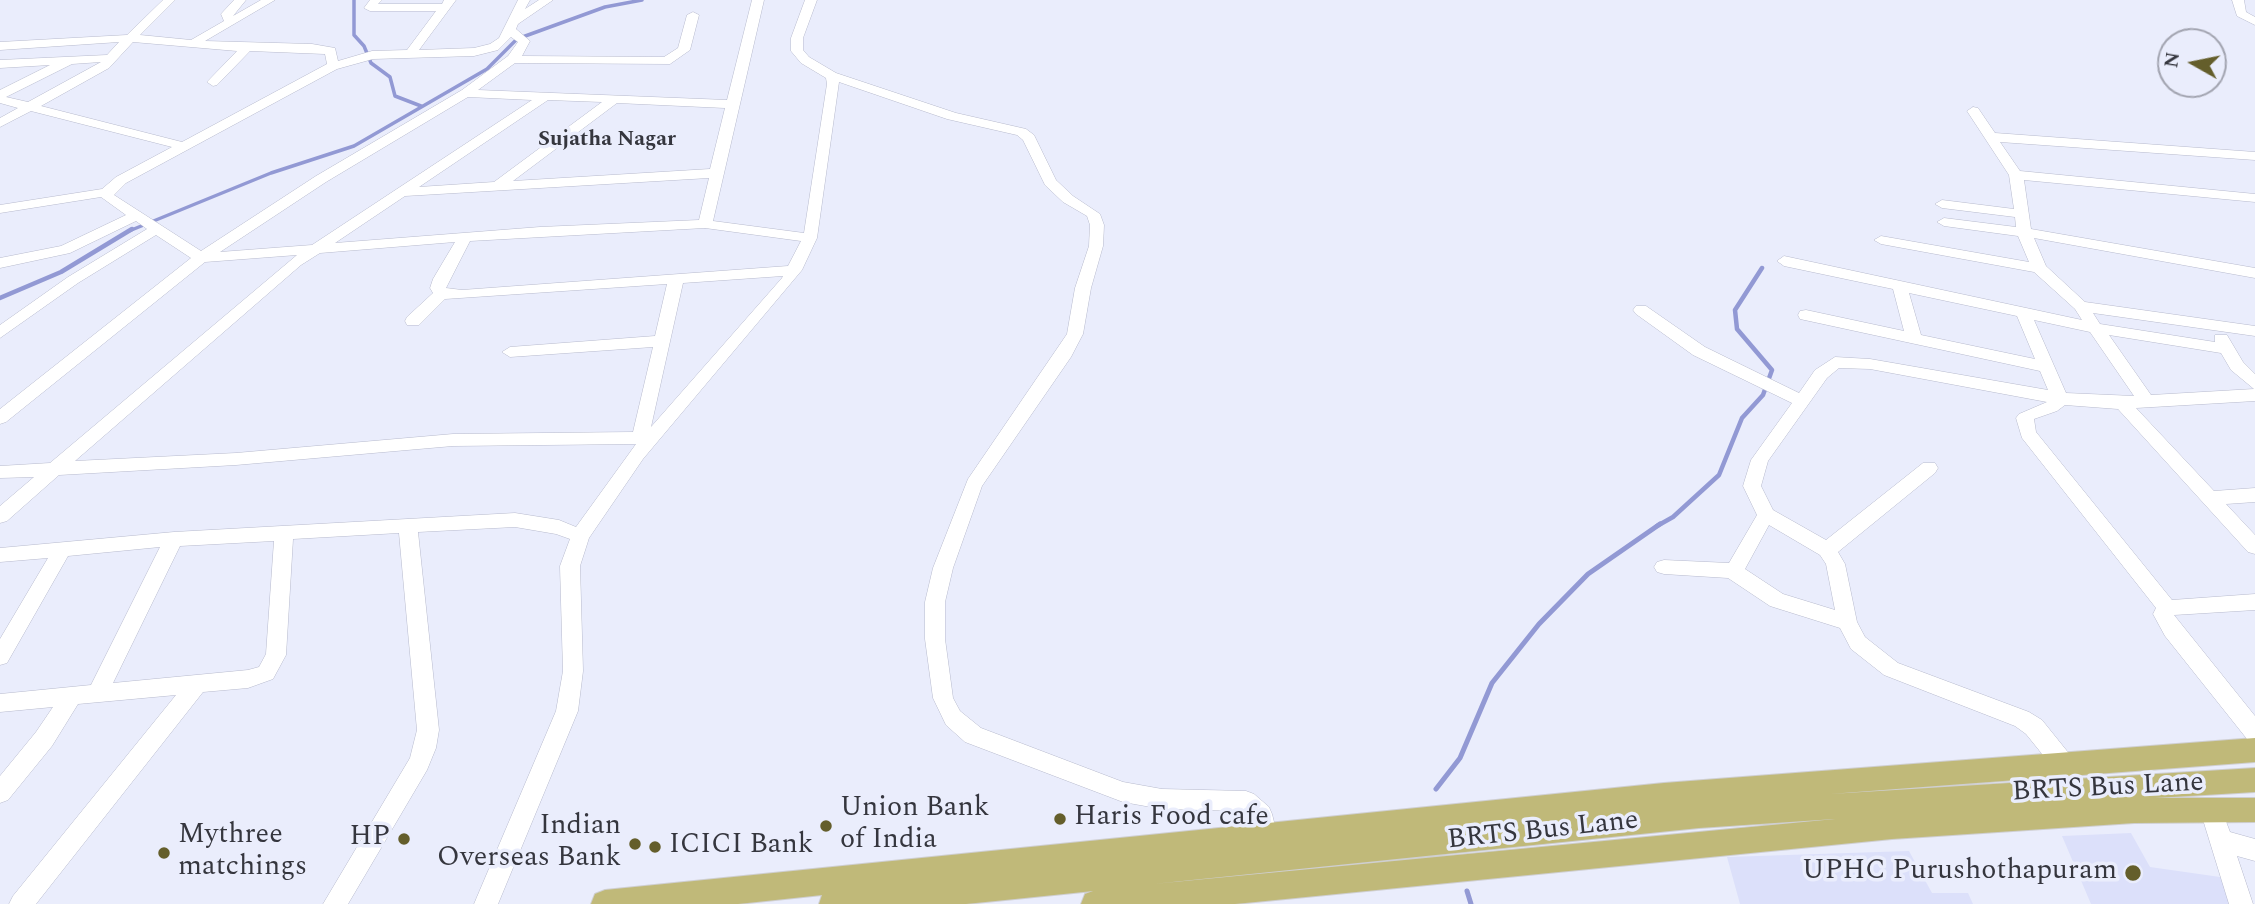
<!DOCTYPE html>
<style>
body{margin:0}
#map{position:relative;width:2255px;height:904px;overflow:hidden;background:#eaedfc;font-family:Spectral,serif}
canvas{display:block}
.north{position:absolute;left:2157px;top:28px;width:70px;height:70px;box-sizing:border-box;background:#eaedfc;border:2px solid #a2a4b0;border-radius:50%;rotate:279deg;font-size:19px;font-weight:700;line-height:28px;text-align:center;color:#35363e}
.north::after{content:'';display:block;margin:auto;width:24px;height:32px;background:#645e2b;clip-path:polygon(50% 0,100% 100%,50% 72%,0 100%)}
</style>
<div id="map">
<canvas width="2255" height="904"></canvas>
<div class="north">N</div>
</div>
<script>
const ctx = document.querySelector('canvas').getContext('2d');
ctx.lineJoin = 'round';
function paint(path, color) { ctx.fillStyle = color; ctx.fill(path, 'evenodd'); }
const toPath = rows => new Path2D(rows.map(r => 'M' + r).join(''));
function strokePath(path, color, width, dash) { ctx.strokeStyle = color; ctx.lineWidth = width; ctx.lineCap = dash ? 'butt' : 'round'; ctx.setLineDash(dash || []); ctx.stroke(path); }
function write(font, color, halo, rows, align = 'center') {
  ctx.font = font + ' Spectral,serif'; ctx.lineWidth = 7; ctx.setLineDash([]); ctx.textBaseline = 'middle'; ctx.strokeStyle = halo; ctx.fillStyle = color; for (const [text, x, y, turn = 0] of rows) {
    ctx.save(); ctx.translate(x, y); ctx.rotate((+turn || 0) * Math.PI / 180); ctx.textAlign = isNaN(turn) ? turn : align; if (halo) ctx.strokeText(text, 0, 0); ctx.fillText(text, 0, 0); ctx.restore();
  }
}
paint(toPath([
 [2131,833,2150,867,2227,878,2232,904,2091,904,2062,836],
 [1909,851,1932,893,1968,893,1973,904,1740,904,1727,857]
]), '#dce0fa');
strokePath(toPath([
 [354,0,354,35,364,46,371,63,390,77,395,96,421,106],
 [129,231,271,173,354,146,487,69,517,39,605,7,642,0]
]), '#9299d4', 3.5);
strokePath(toPath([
 [0,298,61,272,132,229],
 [1657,526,1673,517,1719,475,1742,418,1763,395,1772,370,1737,329,1735,310,1762,268]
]), '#9299d4', 4.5);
strokePath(toPath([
 [1436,789,1460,758,1492,683,1539,624,1588,574,1660,524],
 [1467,891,1471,904]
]), '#9299d4', 5);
const minor = toPath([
 [163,0,175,0,140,35,191,40,224,21,221,14,234,0,246,0,233,16,261,0,275,0,205,41,312,44,335,48,338,61,372,51,407,50,436,11,370,11,364,8,370,0,382,0,378,4,442,4,444,0,456,0,419,50,474,48,490,44,499,38,518,0,530,0,525,9,539,0,553,0,518,24,516,29,530,41,522,56,664,57,678,48,687,15,693,12,699,15,690,50,670,64,515,63,478,90,727,100,752,0,764,0,713,221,804,233,827,84,826,78,801,63,791,51,791,38,805,0,817,0,803,38,803,50,809,57,836,73,956,113,1026,129,1034,135,1056,180,1073,196,1100,214,1104,225,1103,246,1091,288,1083,334,1071,357,982,486,953,568,945,602,945,639,953,698,960,711,981,728,1123,782,1162,789,1246,791,1254,794,1269,807,1272,814,1277,834,1274,842,1266,845,1258,842,1251,820,1241,811,1162,809,1123,802,965,742,946,725,933,698,925,639,925,602,933,568,968,479,1067,334,1075,288,1089,246,1090,225,1087,216,1063,202,1045,185,1023,140,1017,135,947,119,839,82,817,238,802,270,643,459,589,538,580,566,583,671,578,711,498,904,474,904,556,711,563,671,560,566,570,539,556,534,515,527,418,532,439,730,436,748,427,770,348,904,323,904,410,758,417,730,399,533,293,539,286,655,273,679,248,688,203,692,36,904,9,904,13,896,176,695,78,704,52,746,8,800,0,803,0,776,36,732,53,707,0,712,0,694,91,685,160,547,68,556,7,663,0,665,0,639,48,558,0,562,0,548,174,532,515,513,559,520,576,527,636,444,453,446,236,465,59,475,7,521,0,523,0,506,34,477,0,478,0,466,50,463,297,255,205,262,6,422,0,424,0,409,191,258,156,235,78,283,0,338,0,325,68,277,147,229,136,221,70,253,0,268,0,258,61,246,126,215,101,197,0,213,0,205,102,189,116,177,172,147,31,111,0,127,0,118,18,108,0,103,0,90,50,65,0,68,0,60,107,55,119,42,0,50,0,42,127,35,163,0],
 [511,37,518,42,508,56,462,90,316,176,201,251,114,195,126,183,337,69,373,59,474,56,498,50,511,37],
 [133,42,237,51,207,82,213,86,217,85,250,51,325,54,327,64,182,142,41,106,109,68,133,42],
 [101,62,28,102,6,97,72,64,101,62],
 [468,97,532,100,312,245,220,252,326,182,468,97],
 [548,100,602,102,494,182,419,187,548,100],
 [617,103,725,108,710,169,513,181,617,103],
 [709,178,699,220,540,227,335,243,405,196,709,178],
 [705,228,801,241,788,266,462,290,446,288,470,241,705,228],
 [455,242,433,279,430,288,433,293,407,317,405,321,407,325,419,325,445,299,667,284,655,336,510,347,502,352,510,357,653,347,633,432,453,434,236,453,75,461,301,265,320,253,455,242],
 [783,276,782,278,651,427,683,283,783,276],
 [274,541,266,654,259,667,248,670,113,683,180,546,274,541],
 [2232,0,2244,0,2246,12,2255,17,2255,25,2237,16,2232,0],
 [1973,107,1978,108,1995,133,2255,152,2255,160,2000,142,2020,171,2255,194,2255,202,2024,180,2031,229,2255,268,2255,278,2034,238,2046,266,2085,302,2255,326,2255,336,2093,313,2100,324,2215,342,2215,335,2227,335,2243,362,2255,374,2255,401,2136,408,2214,491,2255,488,2255,502,2226,504,2255,535,2255,554,2248,552,2118,409,2065,405,2057,411,2034,419,2036,432,2172,600,2255,594,2255,610,2174,615,2255,716,2255,741,2247,739,2165,636,2153,614,2156,608,2022,438,2016,418,2019,414,2047,402,1870,369,1839,368,1827,378,1768,461,1761,486,1773,510,1826,540,1923,463,1935,463,1938,468,1935,473,1838,552,1845,564,1857,622,1865,637,1898,663,2029,712,2042,720,2071,756,2074,763,2071,770,2063,773,2055,770,2026,734,2015,726,1884,675,1851,649,1840,628,1770,606,1728,578,1664,574,1657,572,1654,567,1657,562,1664,560,1729,563,1757,515,1743,486,1751,460,1792,403,1693,355,1636,314,1633,310,1636,306,1646,306,1705,347,1799,393,1815,370,1835,357,1870,359,2048,390,2040,371,1800,319,1798,315,1800,311,1806,310,1904,331,1893,289,1784,266,1777,261,1784,256,2082,320,2075,309,2034,272,1881,244,1874,240,1881,236,2029,262,2018,236,1944,226,1937,222,1944,218,2016,227,2015,217,1942,208,1935,204,1942,200,2014,209,2009,175,1967,111,1973,107],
 [1909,293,2017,316,2035,359,1921,335,1909,293],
 [2034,320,2090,332,2134,396,2066,393,2034,320],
 [2109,335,2221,353,2231,370,2254,389,2151,395,2109,335],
 [1769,525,1820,555,1826,564,1835,610,1783,594,1745,569,1769,525],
 [2211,800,2219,803,2230,832,2255,839,2255,861,2237,856,2253,904,2229,904,2200,810,2203,803,2211,800]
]);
const major = toPath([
 [2255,738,2255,762,1830,794,2255,768,2255,792,2155,798,2255,798,2255,822,2134,823,1892,839,1235,904,1081,904,1085,894,1093,891,966,904,819,904,822,895,738,904,591,904,595,894,605,890,1664,783,2255,738],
 [1835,819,1153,884,1699,828,1835,819]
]);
strokePath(minor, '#b7bacd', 1);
strokePath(major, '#cfcfd1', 2);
paint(minor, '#fff');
paint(major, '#c0b979');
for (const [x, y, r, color] of [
 [1060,819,7,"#645e2b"],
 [826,826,7,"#645e2b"],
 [404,839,7,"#645e2b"],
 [635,844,7,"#645e2b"],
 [655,847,7,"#645e2b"],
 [164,853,7,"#645e2b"],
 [2133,873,9,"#645e2b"]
]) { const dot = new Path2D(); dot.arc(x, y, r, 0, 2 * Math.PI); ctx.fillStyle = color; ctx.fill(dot); strokePath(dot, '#eaedfc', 2.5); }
write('bold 21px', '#35363e', '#eaedfc', [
 ["Sujatha Nagar",607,141]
]);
write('28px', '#35363e', '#eaedfc', [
 ["BRTS Bus Lane",2108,789,-3],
 ["BRTS Bus Lane",1543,832,-6]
]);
write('28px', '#35363e', '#eaedfc', [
 ["Union Bank",840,810],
 ["of India",840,842],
 ["Haris Food cafe",1074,819],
 ["Indian",621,828,"right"],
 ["Overseas Bank",621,860,"right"],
 ["Mythree",178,837],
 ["matchings",178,869],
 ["HP",390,839,"right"],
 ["ICICI Bank",669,847],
 ["UPHC Purushothapuram",2117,873,"right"]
], 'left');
</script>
